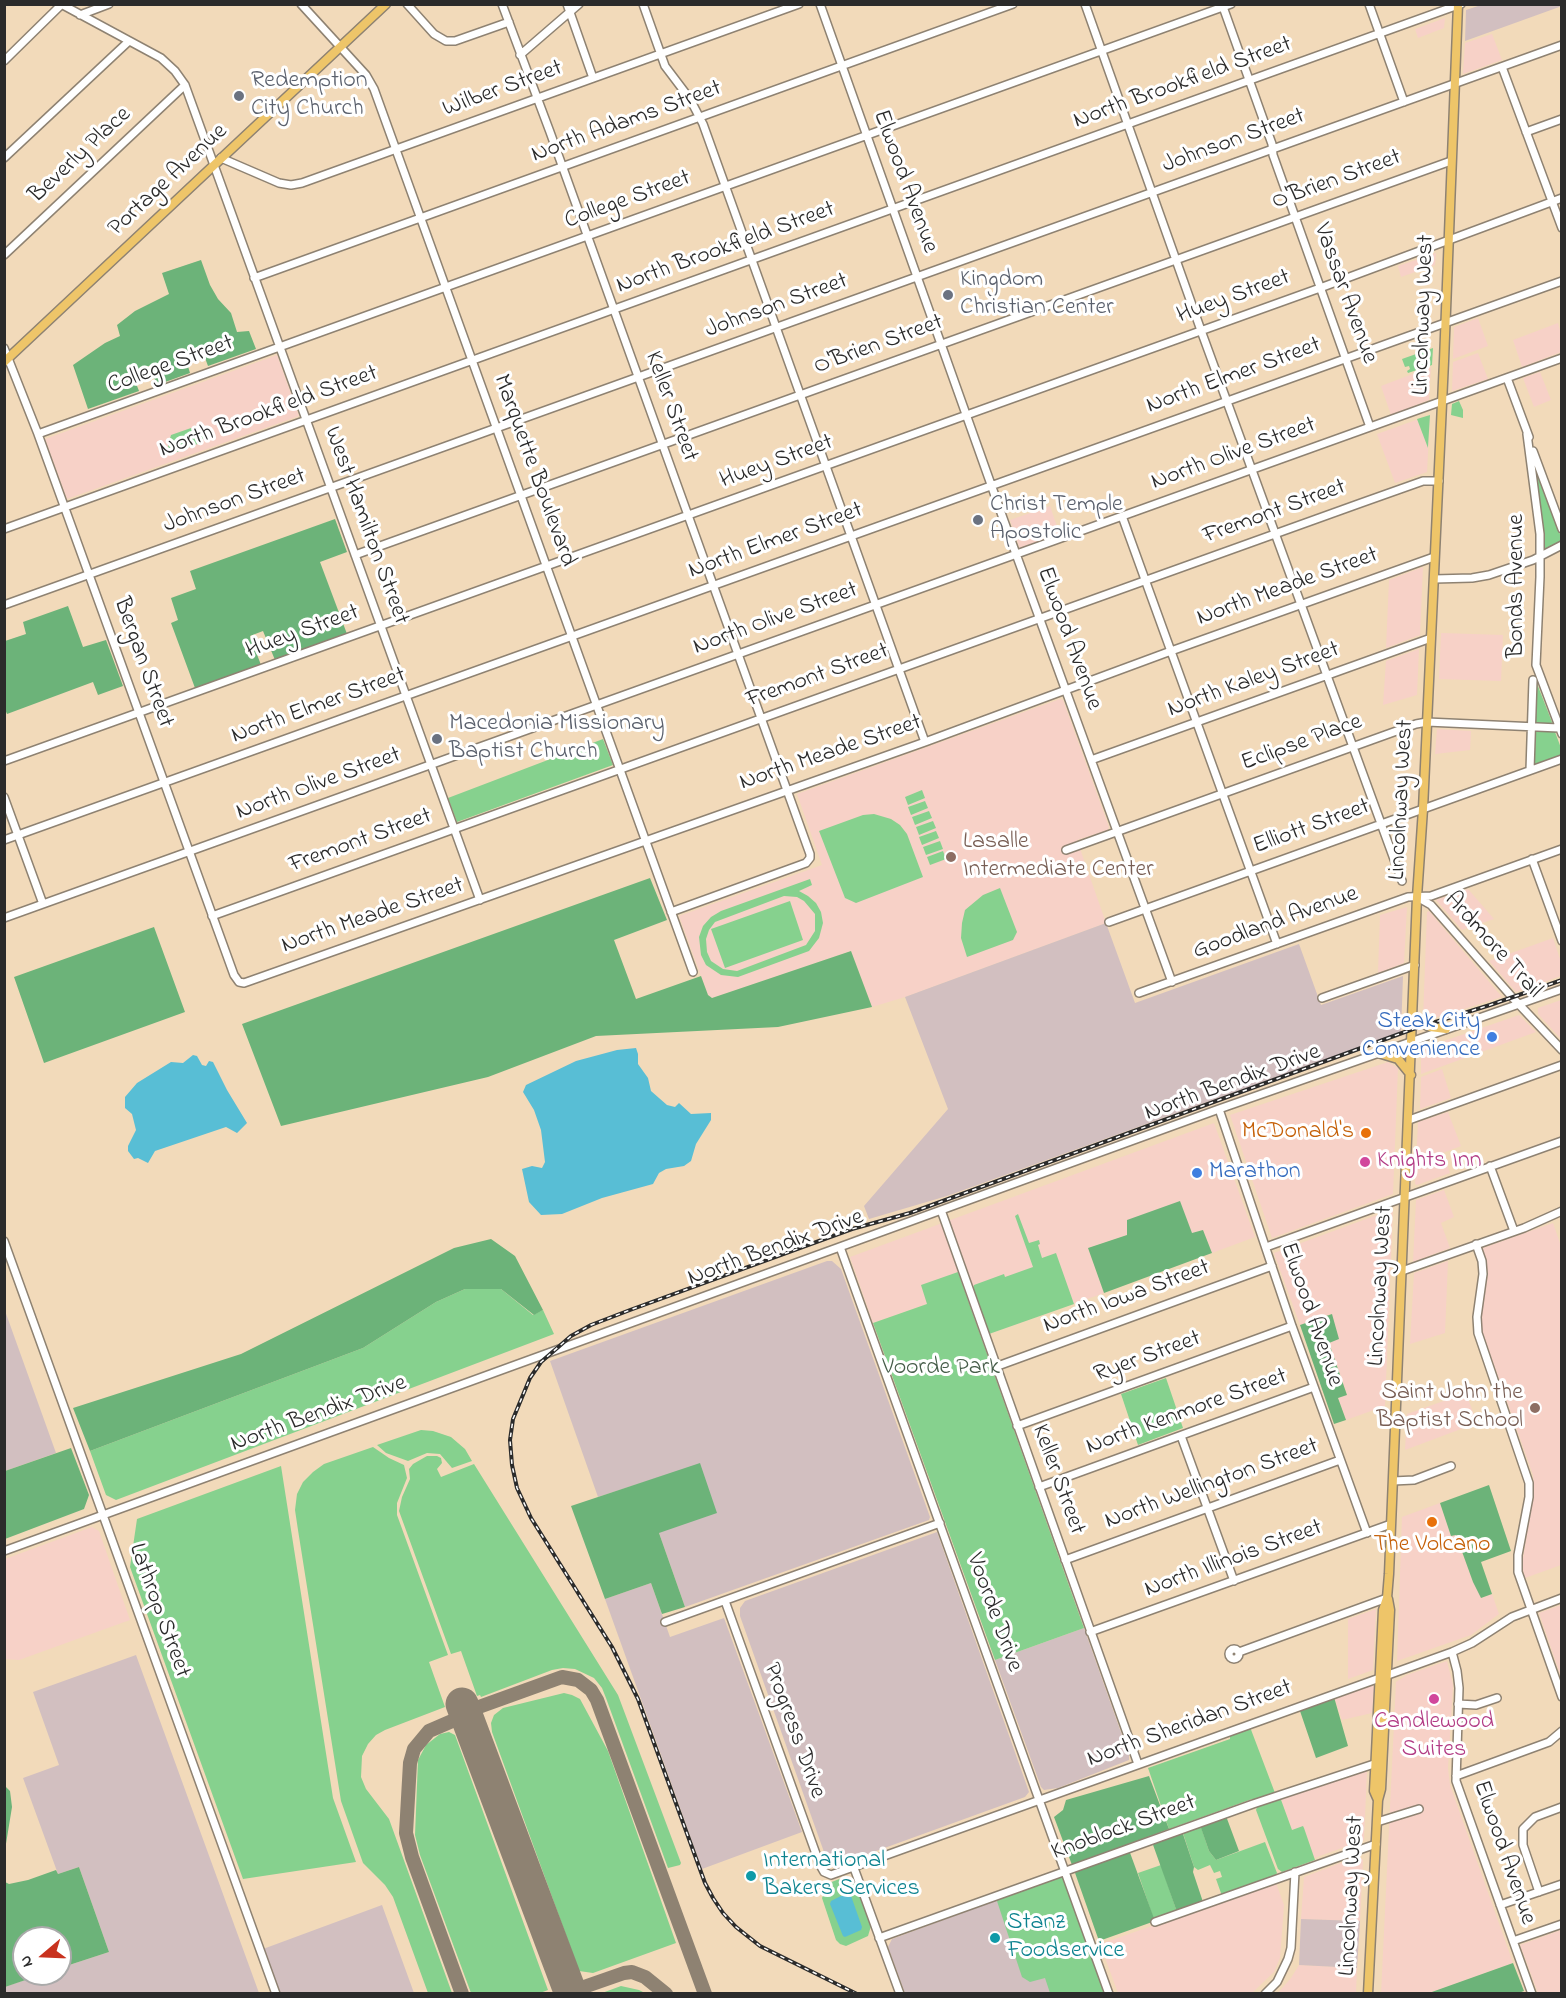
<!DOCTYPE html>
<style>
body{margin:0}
#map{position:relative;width:1566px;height:1998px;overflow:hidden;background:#f2daba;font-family:"Indie Flower",sans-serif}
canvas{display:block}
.frame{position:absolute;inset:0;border:6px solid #2b2b2b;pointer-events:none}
.north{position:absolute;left:12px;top:1926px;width:60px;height:60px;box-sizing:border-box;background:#fff;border:2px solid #aaa;border-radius:50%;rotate:251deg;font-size:16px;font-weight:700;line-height:24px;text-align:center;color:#2b2b2b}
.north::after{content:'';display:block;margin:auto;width:21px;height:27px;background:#c8321e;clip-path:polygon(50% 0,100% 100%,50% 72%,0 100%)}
</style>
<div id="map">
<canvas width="1566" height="1998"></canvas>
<div class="frame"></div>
<div class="north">N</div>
</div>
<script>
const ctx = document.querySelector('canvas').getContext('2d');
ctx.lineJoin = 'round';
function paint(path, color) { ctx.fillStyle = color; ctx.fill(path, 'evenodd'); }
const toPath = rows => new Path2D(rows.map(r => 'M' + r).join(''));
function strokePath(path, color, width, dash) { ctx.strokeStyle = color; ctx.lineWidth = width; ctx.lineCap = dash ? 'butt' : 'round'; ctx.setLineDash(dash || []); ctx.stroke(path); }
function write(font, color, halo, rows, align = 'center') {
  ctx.font = font + ' "Indie Flower",sans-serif'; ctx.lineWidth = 6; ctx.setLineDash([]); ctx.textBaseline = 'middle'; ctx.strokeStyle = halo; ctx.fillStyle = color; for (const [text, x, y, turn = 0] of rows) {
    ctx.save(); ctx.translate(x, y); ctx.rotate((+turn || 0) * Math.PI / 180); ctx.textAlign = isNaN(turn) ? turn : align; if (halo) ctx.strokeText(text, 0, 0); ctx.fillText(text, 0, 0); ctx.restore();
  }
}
paint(toPath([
 [1445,18,1444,28,1418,38,1415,29],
 [1492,34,1502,60,1463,74,1465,43],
 [1436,253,1435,265,1401,277,1398,266],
 [1478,318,1488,346,1453,359,1454,327],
 [1558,323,1561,334,1561,352,1522,367,1513,340],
 [1478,353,1488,379,1452,391,1453,362],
 [277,355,299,416,67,499,45,439],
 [1431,367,1429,400,1391,415,1381,386],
 [1540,372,1551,400,1534,407,1523,378],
 [1430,415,1427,472,1395,483,1377,434],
 [1050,506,1060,535,1020,549,1010,520],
 [1423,567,1420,635,1386,648,1389,580],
 [1441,633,1503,635,1501,681,1439,679],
 [1419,649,1417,695,1383,705,1386,661],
 [1060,699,1063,700,1109,827,1108,830,1077,840,1106,923,905,997,872,1007,851,951,712,998,708,995,679,916,822,865,797,794],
 [1437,729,1471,731,1470,750,1435,754],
 [1468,889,1494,919,1462,930,1436,900],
 [1407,907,1404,963,1378,973,1380,915],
 [1429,911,1502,997,1442,1016,1423,1019,1427,912],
 [1553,938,1561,962,1561,976,1516,992,1489,961],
 [1561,1000,1562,1000,1561,1039,1538,1014,1538,1008],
 [1519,1015,1536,1032,1421,1074,1421,1049],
 [1388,1062,1398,1068,1393,1194,1272,1238,1230,1115],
 [1442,1069,1451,1098,1420,1109,1421,1077],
 [1448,1112,1461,1146,1443,1153,1450,1173,1417,1185,1415,1184,1418,1122],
 [1214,1123,1255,1237,1212,1253,1203,1230,1193,1234,1127,1220,1127,1235,1088,1248,1104,1293,989,1334,972,1288,873,1323,850,1257],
 [1444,1190,1454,1217,1441,1223,1450,1248,1413,1262,1416,1200],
 [1393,1209,1385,1406,1346,1420,1338,1398,1347,1394,1329,1343,1331,1314,1300,1325,1274,1253],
 [1553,1223,1561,1246,1561,1565,1525,1578,1523,1570,1523,1559,1534,1486,1533,1475,1482,1331,1481,1318,1488,1274,1483,1248],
 [1448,1261,1445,1333,1410,1344,1414,1273],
 [1466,1393,1477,1423,1405,1450,1407,1414],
 [1440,1503,1451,1536,1456,1535,1473,1582,1482,1598,1492,1594,1499,1614,1471,1635,1397,1661,1402,1517],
 [92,1527,99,1531,130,1620,19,1660,5,1659,5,1559],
 [1561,1605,1562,1605,1561,1677,1539,1613],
 [1376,1609,1373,1670,1348,1679,1348,1619],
 [1447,1661,1453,1685,1448,1768,1450,1785,1513,1963,1429,1993,1381,1994,1396,1682,1407,1675],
 [1370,1684,1373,1685,1374,1688,1372,1713,1342,1720,1334,1697],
 [1367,1771,1364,1840,1314,1858,1304,1828,1302,1827,1292,1830,1280,1797,1328,1780],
 [1359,1856,1363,1860,1360,1921,1301,1919,1304,1877],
 [1276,1883,1284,1905,1280,1958,1274,1972,1252,1993,1118,1993,1100,1944],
 [1561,1930,1561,1993,1538,1993,1520,1945],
 [1299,1965,1357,1968,1356,1993,1277,1994,1291,1978]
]), '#f7d1c7');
paint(toPath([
 [1481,5,1561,4,1562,6,1465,41,1466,10],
 [1106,923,1135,1003,1299,944,1321,1005,1403,976,1401,1032,947,1196,869,1219,864,1206,948,1109,905,997],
 [827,1261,832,1261,841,1269,930,1517,929,1520,685,1607,659,1533,700,1464,598,1497,550,1361],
 [4,1308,56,1453,5,1471,4,1471],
 [937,1532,1029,1792,1025,1797,832,1867,829,1866,740,1616,740,1608,745,1601],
 [651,1583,670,1637,724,1618,802,1832,702,1869,605,1599],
 [1084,1628,1129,1755,1129,1760,1058,1788,1044,1790,1041,1787,995,1660],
 [136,1655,259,1993,5,1994,4,1987,43,1974,60,1974,60,1968,109,1952,79,1867,58,1874,23,1778,59,1765,33,1692],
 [1057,1878,1101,1993,905,1993,888,1947,892,1939],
 [382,1905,414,1993,280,1993,263,1949],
 [1301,1919,1360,1921,1357,1968,1299,1965]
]), '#d2bfc0');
paint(toPath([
 [1433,348,1432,365,1408,373,1407,371,1410,369,1409,366,1405,367,1402,359],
 [1459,401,1463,410,1463,418,1451,415,1452,404],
 [1430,415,1428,447,1428,448,1417,419],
 [191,428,202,428,205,436,200,443,177,452,174,449,169,451,168,446,171,435],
 [1536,471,1561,537,1561,542,1546,551,1543,550,1535,472],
 [1536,681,1552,722,1551,725,1535,724],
 [1536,730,1555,732,1561,748,1561,756,1536,765,1533,764],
 [603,739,613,765,457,822,448,798],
 [922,790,925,798,908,805,905,797],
 [925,801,928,808,911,815,908,807],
 [929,811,932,818,915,825,912,817],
 [874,814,891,819,900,825,907,834,923,877,856,903,845,898,819,831,863,815],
 [933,821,936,828,919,835,916,827],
 [936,831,939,838,922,845,919,837],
 [940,841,943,849,926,855,923,847],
 [943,851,946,859,930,865,927,857],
 [810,879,812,885,799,891,808,896,816,903,821,912,823,923,819,938,809,951,738,977,721,975,706,965,701,955,699,937,703,926,711,917,721,911],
 [784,896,797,897,804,901,815,914,815,931,806,945,737,971,723,969,711,961,707,952,706,939,709,930,715,922],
 [1000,888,1017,932,1013,940,967,957,961,938,962,923,965,910,983,895],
 [790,901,803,940,725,968,711,929],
 [1018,1214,1029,1243,1039,1240,1040,1244,1038,1245,1042,1258,1056,1253,1074,1304,989,1334,973,1288,974,1285,1004,1274,1005,1277,1033,1267,1015,1216],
 [958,1272,1084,1628,995,1660,873,1323,927,1304,921,1285],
 [465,1289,501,1289,533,1315,543,1310,554,1334,116,1500,106,1495,90,1451,363,1348,436,1302],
 [1166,1378,1183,1428,1138,1445,1121,1394],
 [421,1430,433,1431,451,1437,465,1449,472,1461,452,1468,440,1454,427,1453,408,1461,386,1453,377,1445],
 [373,1447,389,1458,404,1465,407,1478,397,1503,397,1515,448,1655,429,1662,445,1707,385,1730,376,1735,368,1744,362,1756,361,1777,366,1789,389,1819,452,1993,428,1993,393,1897,385,1885,363,1863,341,1801,298,1530,295,1510,297,1494,303,1482,313,1472,324,1464],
 [427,1456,437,1456,441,1458,442,1463,437,1469,441,1477,474,1464,618,1695,681,1863,680,1865,668,1868,606,1698,602,1688,594,1678,575,1669,563,1668,552,1670,481,1697,480,1695,477,1696,461,1651,451,1654,399,1511,402,1497,410,1479,409,1469,413,1464],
 [281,1466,333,1798,356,1862,243,1879,130,1567,137,1519],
 [564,1693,572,1695,580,1699,608,1751,676,1943,593,1973,579,1971,492,1732,491,1723,494,1715,503,1708],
 [1250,1727,1275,1793,1253,1801,1252,1799,1169,1829,1148,1768,1230,1739,1230,1735],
 [449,1732,455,1735,548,1990,540,1993,471,1993,420,1855,415,1835,418,1760,426,1745,440,1734],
 [1280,1797,1292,1830,1303,1826,1304,1828,1315,1860,1282,1872,1278,1869,1256,1810,1258,1804],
 [1200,1824,1209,1851,1216,1860,1265,1842,1277,1873,1276,1875,1222,1896,1216,1879,1222,1877,1220,1871,1214,1873,1210,1865,1198,1870,1194,1867,1182,1830],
 [1161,1865,1177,1912,1154,1920,1138,1873],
 [847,1876,856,1884,871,1926,868,1936,846,1946,840,1944,836,1940,822,1898,829,1883],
 [1061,1876,1063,1878,1104,1993,1050,1993,1045,1978,1030,1982,1022,1977,1020,1971,996,1898],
 [621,1986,639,1990,645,1993,602,1993]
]), '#86d18e');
paint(toPath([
 [201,260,210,285,218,299,231,313,237,332,249,331,256,349,208,366,201,347,184,353,190,373,157,385,149,366,132,373,139,391,88,409,73,365,105,343,120,336,117,325,135,311,169,294,162,273],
 [335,519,347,552,320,562,347,634,275,660,263,631,250,636,261,665,195,688,171,623,178,620,171,598,196,589,190,571],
 [68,606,83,647,106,640,123,686,98,695,93,682,7,714,4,707,5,641,26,634,23,622],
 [650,878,667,920,614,940,636,999,701,976,708,995,712,998,851,951,872,1007,778,1027,596,1036,488,1077,281,1126,242,1024],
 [154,927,185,1012,44,1063,14,977],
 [1180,1201,1192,1233,1203,1230,1212,1253,1104,1293,1088,1248,1127,1235,1127,1220],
 [491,1239,515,1256,543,1310,534,1315,501,1289,465,1289,436,1302,363,1348,90,1451,73,1408,241,1354,454,1248],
 [1332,1314,1339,1339,1329,1343,1347,1395,1338,1398,1346,1420,1334,1424,1300,1325],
 [71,1448,89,1495,84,1509,5,1539,5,1471],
 [700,1463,717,1513,659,1533,685,1607,662,1614,651,1583,605,1599,571,1506],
 [1489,1485,1511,1551,1481,1562,1492,1594,1481,1598,1473,1582,1456,1535,1451,1536,1440,1503],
 [1334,1697,1348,1746,1316,1758,1300,1711],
 [1149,1776,1169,1829,1072,1865,1054,1817,1063,1810,1066,1800],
 [5,1786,10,1791,12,1807,5,1850],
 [1226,1816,1239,1851,1216,1860,1209,1851,1200,1825],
 [1182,1831,1194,1867,1193,1872,1203,1902,1177,1912,1152,1842],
 [1129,1850,1155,1921,1099,1941,1074,1870],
 [79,1867,109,1952,60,1968,60,1938,24,1938,24,1974,43,1974,5,1987,5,1882,9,1884,28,1880,56,1870,58,1874],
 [1513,1963,1524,1991,1516,1994,1429,1993]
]), '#6cb379');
paint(toPath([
 [636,1048,638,1054,638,1064,648,1078,651,1091,667,1105,675,1107,679,1103,691,1114,711,1113,711,1120,696,1144,691,1161,684,1166,666,1169,659,1173,653,1184,602,1198,562,1214,541,1215,529,1202,522,1169,532,1166,542,1168,545,1162,541,1130,534,1110,523,1092,526,1085,576,1061,617,1050],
 [193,1055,197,1056,202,1065,206,1066,209,1061,213,1062,227,1090,247,1123,237,1133,226,1127,155,1151,148,1163,138,1158,134,1159,128,1151,128,1146,136,1130,132,1114,125,1108,125,1097,137,1083,171,1062,183,1063],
 [847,1893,850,1893,862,1927,861,1930,845,1937,843,1936,830,1904,831,1901]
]), '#58bed5');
strokePath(toPath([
 [465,1712,562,1677,578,1680,591,1690,597,1700,705,1994],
 [462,1994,412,1857,406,1833,410,1763,414,1749,429,1731,466,1715],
 [577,1994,581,1988,624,1973,632,1972,645,1977,666,1994]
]), '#8e8272', 14);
strokePath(toPath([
 [462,1704,571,1994]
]), '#8e8272', 33);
const minor = toPath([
 [61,4,161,58,175,71,185,85,480,900],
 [301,4,366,75,374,89,693,972],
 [407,4,434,34,446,41,455,41,509,22],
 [502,4,550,132,810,854,810,858,806,863,671,912],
 [567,4,593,78],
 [643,4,665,66,690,99,703,124,925,742],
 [820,4,1004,521,1172,982],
 [1085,4,1203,336,1402,881],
 [1222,4,1272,144,1273,155,1370,427],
 [1369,4,1404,102],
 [80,15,109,4],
 [520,55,579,4],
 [4,61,62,4],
 [1502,67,1562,228],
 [1526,132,1562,119],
 [4,158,129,41],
 [221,158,279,183,291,185,302,183,799,4],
 [4,255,185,85],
 [254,278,1013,4],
 [4,348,38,434,234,975,239,982,244,983,925,742,1171,651,1434,557],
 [1507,378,1529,437],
 [38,434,1231,4],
 [1527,434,1540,534,1540,577,1536,665,1562,734],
 [1533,451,1562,529],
 [1122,516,1277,944],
 [4,529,1461,4],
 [355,555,1451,161],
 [1434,579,1472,578,1489,575,1533,560,1562,545],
 [4,605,1562,45],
 [1091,760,1431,638],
 [4,761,1320,288,1562,198],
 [1530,770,1533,680],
 [4,797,43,904],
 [4,840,1562,281],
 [1066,850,1416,724,1427,722,1559,728],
 [1532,859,1562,941],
 [1417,897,1431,905,1512,997,1562,1050],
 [212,916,1361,503,1423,481,1439,481],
 [4,918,1562,358],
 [1109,922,1562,759],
 [1139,993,1408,897,1431,896,1562,849],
 [1322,998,1415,965],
 [1219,1109,1292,1326,1367,1533],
 [1409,1120,1562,1065],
 [1490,1166,1514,1231],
 [941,1210,1138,1764],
 [4,1241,276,1994],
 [1476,1244,1482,1261,1483,1274,1477,1317,1478,1333,1529,1483,1529,1497,1518,1555,1518,1572,1562,1697],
 [840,1247,1109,1994],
 [1266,1247,1562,1141],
 [1402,1271,1524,1228,1562,1211],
 [995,1367,1272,1266],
 [1017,1426,1292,1326],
 [1181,1436,1234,1581],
 [1393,1481,1414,1480,1451,1466],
 [1039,1487,1314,1387],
 [4,1551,1219,1109,1562,989],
 [1065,1560,1340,1460],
 [725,1601,820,1865,824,1872,831,1875,1452,1652,1472,1643,1512,1617,1562,1598],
 [665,1622,940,1523],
 [1090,1632,1391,1524],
 '1229 1654a5 5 0 1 1 10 0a5 5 0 1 1-10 0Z',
 [1239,1652,1387,1598],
 [1452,1652,1457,1671,1459,1688,1456,1781,1532,1994],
 [1458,1704,1476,1705,1497,1698],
 [1456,1776,1549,1742,1562,1731],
 [1377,1822,1419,1809],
 [854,1868,900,1994],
 [1539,1892,1523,1845,1523,1829,1535,1817,1562,1807],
 [1500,1905,1562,1884],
 [1155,1922,1376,1844],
 [879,1938,1253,1804,1380,1762],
 [1513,1941,1562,1924],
 [1265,1994,1277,1982,1288,1959,1291,1948,1295,1872]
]);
const major = toPath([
 [4,362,386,4],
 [1413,1015,1420,1022,1430,1027,1446,1029],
 [1378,1053,1398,1059,1411,1075],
 [1378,1800,1374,1791,1375,1773,1383,1610,1387,1598,1389,1574,1417,897,1423,809,1444,361,1458,4],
 [1368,1994,1378,1800,1381,1789,1390,1610,1388,1599]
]);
strokePath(minor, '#8e8272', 10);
strokePath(major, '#8e8272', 11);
strokePath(minor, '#fff', 7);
strokePath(major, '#eec569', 8);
const rail = toPath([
 [857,1994,760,1946,736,1927,723,1913,713,1898,705,1883,638,1699,612,1647,531,1518,517,1488,512,1465,510,1440,513,1419,530,1378,541,1362,571,1336,591,1325,630,1310,852,1229,910,1213,1413,1029,1490,1005,1562,980]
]);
strokePath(rail, '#2b2b2b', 4);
strokePath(rail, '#fff', 1.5, [4.5]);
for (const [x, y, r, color] of [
 [239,96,6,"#6b7280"],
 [948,295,6,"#6b7280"],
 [978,520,6,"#6b7280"],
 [437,739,6,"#6b7280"],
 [951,857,6,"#8d6e63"],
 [1492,1037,6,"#3f7fe0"],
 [1366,1133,6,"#e8710a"],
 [1365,1162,6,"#d1479c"],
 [1197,1173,6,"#3f7fe0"],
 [1535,1408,6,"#8d6e63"],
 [1432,1522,6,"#e8710a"],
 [1434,1699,6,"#d1479c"],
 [751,1876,6,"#0f9aa8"],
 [995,1938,6,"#0f9aa8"]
]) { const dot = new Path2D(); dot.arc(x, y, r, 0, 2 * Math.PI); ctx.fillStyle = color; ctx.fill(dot); strokePath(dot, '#fff', 2); }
write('24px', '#5b616d', '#fff', [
 ["Redemption",251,82],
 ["City Church",251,110],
 ["Kingdom",960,281],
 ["Christian Center",960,309],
 ["Christ Temple",990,506],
 ["Apostolic",990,534],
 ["Macedonia Missionary",449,725],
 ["Baptist Church",449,753]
], 'left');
write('24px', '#2b2b2b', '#fff', [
 ["North Brookfield Street",1183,84,-20],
 ["Wilber Street",503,90,-20],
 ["North Adams Street",627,123,-20],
 ["Johnson Street",1234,142,-20],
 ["Beverly Place",81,156,-43],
 ["Portage Avenue",169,181,-43],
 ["O'Brien Street",1337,181,-20],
 ["Elwood Avenue",904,182,70],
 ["College Street",628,201,-20],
 ["North Brookfield Street",726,249,-20],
 ["Vassar Avenue",1344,294,70],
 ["Huey Street",1234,298,-20],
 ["Johnson Street",777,307,-20],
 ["Lincolnway West",1425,315,-88],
 ["O'Brien Street",879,346,-20],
 ["College Street",171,366,-20],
 ["North Elmer Street",1234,377,-20],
 ["Keller Street",670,407,70],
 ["North Brookfield Street",269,413,-20],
 ["North Olive Street",1234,455,-20],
 ["Huey Street",777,463,-20],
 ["Marquette Boulevard",533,471,70],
 ["Johnson Street",235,502,-20],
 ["Fremont Street",1275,513,-20],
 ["West Hamilton Street",365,526,70],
 ["North Elmer Street",776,542,-20],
 ["Bonds Avenue",1518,586,-90],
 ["North Meade Street",1288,588,-20],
 ["North Olive Street",776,620,-20],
 ["Huey Street",303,633,-20],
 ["Elwood Avenue",1068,639,70],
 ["Bergan Street",142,663,70],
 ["Fremont Street",818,677,-20],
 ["North Kaley Street",1254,681,-20],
 ["North Elmer Street",319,707,-20],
 ["Eclipse Place",1302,744,-20],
 ["North Meade Street",831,754,-19],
 ["North Olive Street",319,785,-20],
 ["Lincolnway West",1403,800,-87],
 ["Elliott Street",1312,828,-20],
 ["Fremont Street",361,842,-20],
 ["North Meade Street",373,917,-19],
 ["Goodland Avenue",1276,924,-20],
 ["Ardmore Trail",1492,946,48],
 ["North Bendix Drive",1233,1084,-20],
 ["North Bendix Drive",776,1249,-20],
 ["Lincolnway West",1382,1286,-87],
 ["North Iowa Street",1127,1298,-20],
 ["Elwood Avenue",1310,1315,71],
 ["Ryer Street",1148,1358,-20],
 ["North Kenmore Street",1187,1413,-20],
 ["North Bendix Drive",319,1415,-20],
 ["Keller Street",1057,1480,70],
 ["North Wellington Street",1212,1485,-20],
 ["North Illinois Street",1234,1560,-20],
 ["Lathrop Street",158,1611,70],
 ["Voorde Drive",993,1613,70],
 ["North Sheridan Street",1190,1725,-20],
 ["Progress Drive",793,1731,70],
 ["Knoblock Street",1124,1829,-20],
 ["Elwood Avenue",1503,1853,71],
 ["Lincolnway West",1353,1896,-87]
]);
write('24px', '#785e54', '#fff', [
 ["Lasalle",963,843],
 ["Intermediate Center",963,871],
 ["Saint John the",1523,1394,"right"],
 ["Baptist School",1523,1422,"right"]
], 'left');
write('24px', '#366cbe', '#fff', [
 ["Steak City",1480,1023],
 ["Convenience",1480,1051],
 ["Marathon",1209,1173,"left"]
], 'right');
write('24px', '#c56008', '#fff', [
 ["McDonald's",1354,1133],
 ["The Volcano",1432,1546,"center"]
], 'right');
write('24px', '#b23c85', '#fff', [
 ["Knights Inn",1377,1162],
 ["Candlewood",1434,1723,"center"],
 ["Suites",1434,1751,"center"]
], 'left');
write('24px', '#465d49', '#fff', [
 ["Voorde Park",941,1369]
]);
write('24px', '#0d838f', '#fff', [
 ["International",763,1862],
 ["Bakers Services",763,1890],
 ["Stanz",1007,1924],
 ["Foodservice",1007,1952]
], 'left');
</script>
